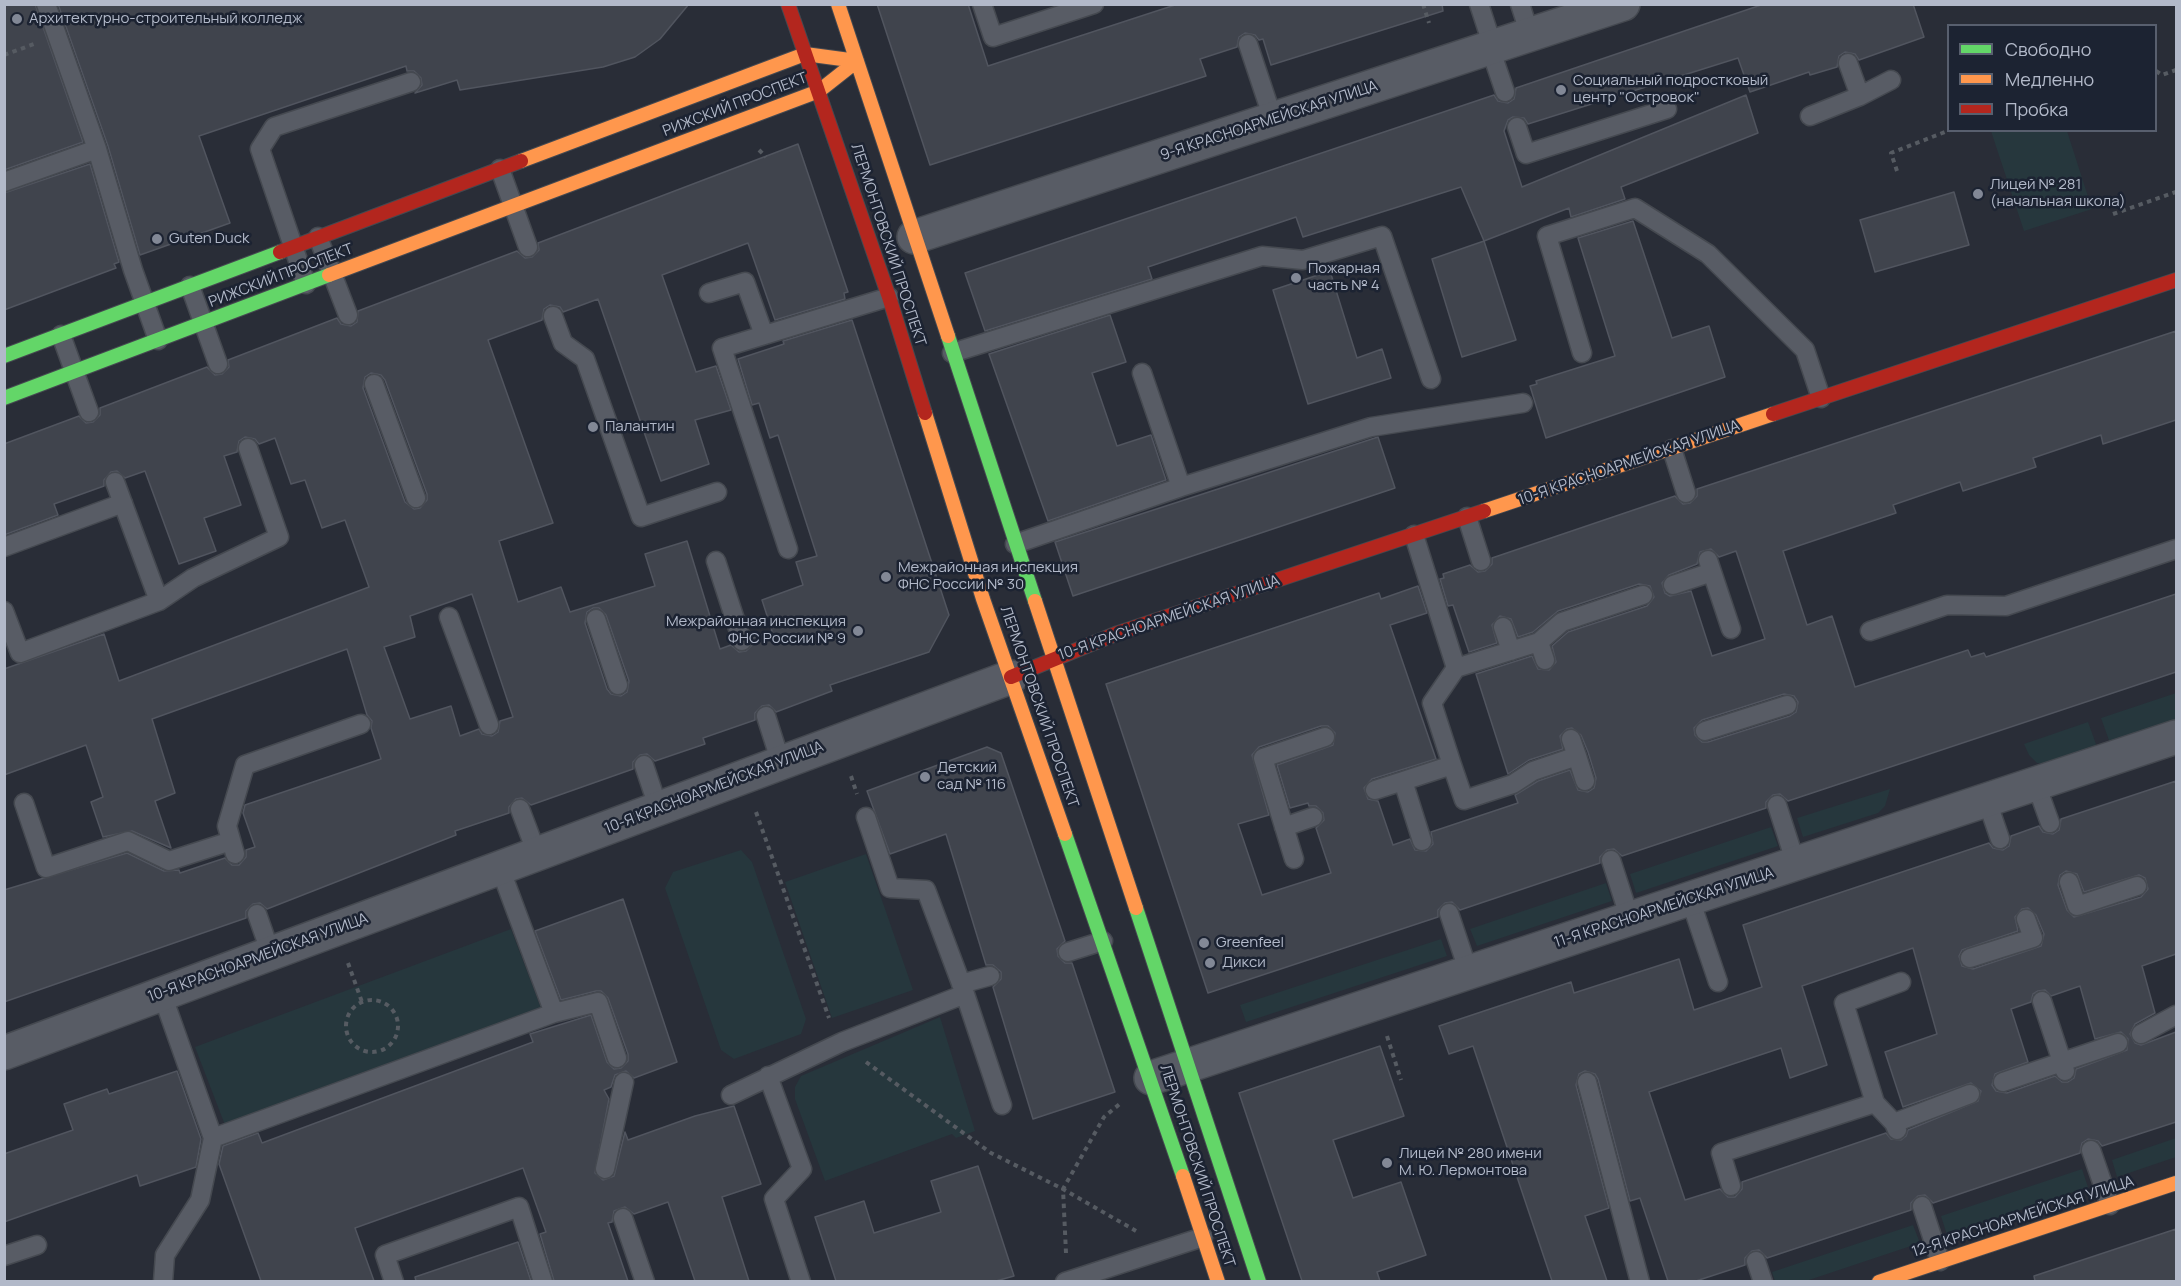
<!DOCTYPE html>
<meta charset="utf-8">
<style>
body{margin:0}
#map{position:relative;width:2181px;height:1286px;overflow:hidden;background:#292d37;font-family:Manrope,sans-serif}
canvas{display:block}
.frame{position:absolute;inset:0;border:6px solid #b2b9c9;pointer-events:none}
.legend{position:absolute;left:1947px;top:24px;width:210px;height:108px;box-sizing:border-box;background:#1c2332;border:2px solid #585f6e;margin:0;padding:8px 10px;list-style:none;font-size:18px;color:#b2b9c9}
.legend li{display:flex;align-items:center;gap:12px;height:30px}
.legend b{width:30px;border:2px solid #585f6e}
</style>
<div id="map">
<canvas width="2181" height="1286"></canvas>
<div class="frame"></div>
<ul class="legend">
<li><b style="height:8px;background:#63d668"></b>Свободно</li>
<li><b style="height:8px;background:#ff974d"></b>Медленно</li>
<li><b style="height:8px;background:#b3261e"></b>Пробка</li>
</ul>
</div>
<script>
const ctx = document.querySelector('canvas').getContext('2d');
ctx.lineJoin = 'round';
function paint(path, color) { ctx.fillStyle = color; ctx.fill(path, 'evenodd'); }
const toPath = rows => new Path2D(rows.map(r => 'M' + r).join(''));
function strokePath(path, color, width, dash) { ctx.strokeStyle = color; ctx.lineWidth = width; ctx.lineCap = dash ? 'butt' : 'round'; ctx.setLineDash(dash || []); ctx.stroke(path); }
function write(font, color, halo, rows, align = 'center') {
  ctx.font = font + ' Manrope,sans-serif'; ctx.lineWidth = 5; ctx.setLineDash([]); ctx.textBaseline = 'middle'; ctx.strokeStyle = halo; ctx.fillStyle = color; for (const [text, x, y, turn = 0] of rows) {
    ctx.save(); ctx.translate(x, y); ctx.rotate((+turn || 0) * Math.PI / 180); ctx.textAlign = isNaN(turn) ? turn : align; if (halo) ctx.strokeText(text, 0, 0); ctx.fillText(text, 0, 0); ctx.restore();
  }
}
paint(toPath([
 [1991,131,2067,131,2092,209,2024,231],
 [2176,693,2176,721,2110,743,2101,718],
 [2088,722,2097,747,2050,764,2037,763,2029,755,2024,744],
 [1890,789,1885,806,1878,813,1803,837,1797,818],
 [1771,827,1778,846,1636,893,1630,874],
 [741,850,752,862,806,1019,801,1034,734,1059,721,1050,665,888,673,872],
 [866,854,913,990,832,1018,785,882],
 [1606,883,1612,901,1477,946,1470,929],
 [511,929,541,1008,225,1125,195,1047],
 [1441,939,1447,956,1246,1022,1240,1005],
 [940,1017,975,1131,956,1138,952,1134,825,1181,795,1099,795,1087,801,1076],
 [2176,1138,2176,1157,2117,1177,2112,1160],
 [2082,1169,2088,1187,1947,1235,1941,1216],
 [1913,1225,1920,1243,1806,1281,1775,1281,1772,1272]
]), '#26373d');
const building = toPath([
 [4,4,35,4,83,142,4,170,4,4],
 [58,4,689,4,660,39,635,57,603,67,460,90,457,80,415,93,422,85,421,78,414,71,407,71,406,66,199,136,230,223,140,255,108,146,58,4],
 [877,4,968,4,988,66,1178,4,1442,4,1443,11,1271,65,1263,39,1259,40,1255,35,1245,33,1239,37,1237,47,1200,59,1206,76,930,165,877,4],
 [1764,4,1913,4,1924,37,1859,60,1855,54,1845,52,1839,56,1837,67,1810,75,1809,72,1750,92,1738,58,1528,124,1524,118,1513,117,1508,120,1504,131,1522,187,1746,95,1758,133,1621,187,1625,199,1571,217,1569,208,1484,241,1461,187,1303,237,1296,217,1148,267,1152,279,985,331,965,273,1494,95,1498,101,1508,103,1514,99,1516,88,1764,4],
 [798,144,848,292,844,293,845,299,775,320,748,243,662,275,696,372,716,366,731,410,695,420,709,464,661,481,598,299,563,312,560,307,550,305,544,309,542,320,488,340,553,523,499,541,518,602,561,587,570,612,655,586,645,554,687,541,720,649,731,645,739,652,746,651,753,644,753,638,772,631,762,600,803,585,796,562,817,556,778,435,770,438,759,403,752,405,738,359,784,344,783,341,852,320,949,615,929,652,830,685,832,691,776,712,769,705,762,706,755,713,755,720,703,738,705,744,655,761,647,754,640,755,633,762,633,769,531,805,522,798,516,799,509,807,509,813,455,831,456,835,267,909,260,903,253,904,246,911,246,918,4,1002,4,890,127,853,164,871,179,870,180,873,225,858,232,865,239,865,246,857,246,850,255,847,243,813,245,805,381,759,371,728,372,721,367,715,347,649,152,719,175,793,155,801,171,848,132,831,103,837,91,802,103,797,86,745,4,775,4,669,104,634,119,681,369,587,345,520,322,528,305,480,291,484,275,438,259,444,255,439,245,437,239,441,237,452,224,456,241,505,204,518,216,551,179,564,145,471,125,478,117,471,111,472,104,480,104,486,54,504,58,515,4,535,4,444,79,416,86,423,93,422,100,415,100,408,207,367,215,375,222,374,229,367,228,360,337,318,341,324,351,326,357,322,358,311,517,251,525,258,532,257,539,250,538,243,798,144],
 [371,373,381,375,385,380,427,494,427,500,420,508,414,509,405,502,363,388,365,377,371,373],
 [472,594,513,717,500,721,498,732,492,736,482,734,479,729,460,736,451,706,410,719,384,647,415,637,410,616,472,594],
 [593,608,599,608,606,615,629,681,627,692,621,696,611,694,607,689,585,623,587,612,593,608],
 [90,164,119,262,114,264,116,268,4,310,4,193,90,164],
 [1954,192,1969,245,1875,272,1860,220,1954,192],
 [1633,221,1672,338,1709,326,1725,377,1546,438,1530,386,1537,384,1536,381,1615,356,1578,238,1633,221],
 [1484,241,1516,340,1462,357,1432,259,1484,241],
 [1330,271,1357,358,1382,349,1391,378,1308,404,1273,290,1330,271],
 [1110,315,1126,362,1092,373,1117,446,1151,435,1166,480,1048,521,989,354,1110,315],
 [2176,331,2176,420,2103,444,2101,435,2033,458,2036,467,1963,491,1960,482,1893,505,1896,513,1783,551,1807,625,1832,616,1855,687,1968,650,1971,657,1984,653,1986,657,2176,594,2176,672,1788,801,1780,794,1773,795,1766,802,1766,808,1622,856,1614,849,1607,850,1600,857,1600,863,1460,910,1452,902,1445,903,1438,910,1438,917,1208,993,1106,684,1379,593,1381,599,1418,586,1427,613,1390,625,1436,759,1372,779,1364,788,1368,799,1378,801,1393,845,1410,839,1415,850,1426,851,1433,844,1431,832,1518,803,1515,795,1538,781,1570,770,1578,790,1588,792,1594,788,1596,778,1588,752,1581,735,1572,728,1567,729,1560,736,1563,749,1529,760,1508,774,1476,674,1532,656,1538,669,1549,670,1556,662,1552,646,1568,632,1647,606,1654,597,1650,586,1639,584,1558,611,1533,632,1518,637,1511,619,1500,616,1492,625,1497,643,1469,652,1453,605,1448,606,1440,579,1444,578,1443,574,1470,565,1478,572,1485,571,1492,564,1492,558,1675,496,1683,504,1690,503,1697,496,1697,489,2176,331],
 [1711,549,1719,557,1736,551,1765,639,1712,656,1691,591,1670,596,1665,593,1662,583,1669,575,1697,564,1700,552,1711,549],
 [1784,694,1794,696,1798,702,1796,712,1790,716,1708,742,1702,742,1695,735,1694,728,1702,720,1784,694],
 [1321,726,1328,726,1335,733,1333,745,1277,765,1290,808,1308,803,1309,806,1316,806,1323,813,1324,820,1316,828,1331,873,1262,895,1238,824,1269,815,1252,755,1259,747,1321,726],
 [1378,437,1395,488,1073,596,1055,542,1378,437],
 [987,747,1001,753,1065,941,1057,949,1058,956,1065,963,1072,963,1115,1092,1033,1119,993,987,1001,979,1001,972,993,965,986,965,946,834,890,854,867,791,987,747],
 [2176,781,2176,954,2142,966,2155,1013,2135,1024,2130,1034,2135,1043,2141,1045,2176,1032,2176,1122,2102,1146,2098,1141,2088,1139,2082,1143,2080,1153,1933,1203,1925,1195,1918,1196,1911,1203,1911,1210,1767,1258,1759,1250,1752,1251,1745,1258,1745,1265,1696,1281,1668,1281,1640,1198,1630,1201,1598,1079,1595,1074,1585,1071,1579,1074,1576,1085,1609,1208,1585,1216,1607,1281,1552,1281,1473,1046,1449,1054,1439,1026,1571,982,1574,993,1679,959,1694,1010,1762,987,1743,925,1989,843,1993,848,2003,850,2009,846,2011,836,2039,826,2043,832,2053,834,2059,830,2061,819,2176,781],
 [2066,871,2077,874,2084,892,2139,875,2145,878,2148,889,2141,897,2074,917,2067,910,2058,885,2060,875,2066,871],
 [2028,908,2036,915,2044,934,2041,946,1973,969,1962,966,1959,956,1962,950,2018,931,2015,917,2022,909,2028,908],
 [1913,948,1937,1034,1885,1052,1903,1107,1971,1083,1981,1091,1978,1101,1908,1130,1906,1136,1901,1140,1891,1139,1886,1133,1742,1182,1742,1189,1735,1197,1728,1197,1720,1189,1685,1200,1649,1092,1781,1048,1790,1078,1827,1065,1802,986,1913,948],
 [2080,986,2095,1039,2121,1032,2128,1039,2127,1050,2076,1069,2074,1078,2068,1082,2062,1082,2055,1076,2007,1093,1996,1091,1992,1085,1995,1074,2028,1062,2011,1009,2031,1002,2033,994,2038,991,2045,990,2051,996,2080,986],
 [623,899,677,1062,634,1078,626,1071,615,1075,611,1087,604,1090,609,1099,595,1173,603,1180,614,1176,625,1132,628,1140,695,1116,734,1106,761,1184,722,1197,749,1281,695,1281,668,1202,634,1214,625,1207,614,1211,612,1222,608,1223,628,1281,554,1281,540,1234,546,1232,523,1168,355,1228,374,1281,261,1281,219,1164,223,1146,258,1133,262,1143,533,1042,530,1034,591,1015,607,1062,614,1069,621,1068,628,1061,628,1054,608,998,601,991,596,991,561,1000,535,931,623,899],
 [1380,1046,1404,1116,1333,1140,1353,1198,1401,1182,1426,1255,1377,1272,1380,1281,1302,1281,1239,1093,1380,1046],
 [177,1071,201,1139,196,1167,140,1186,137,1175,4,1222,4,1154,73,1130,64,1104,107,1089,109,1094,177,1071],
 [978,1166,1014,1276,996,1281,836,1281,815,1217,864,1201,874,1233,941,1212,931,1181,978,1166],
 [2176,1229,2176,1281,2035,1281,2034,1276,2176,1229],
 [518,1242,531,1281,416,1281,415,1277,518,1242]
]);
paint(building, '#40444d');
strokePath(building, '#51555f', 1.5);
const lane = toPath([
 [46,4,97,149,133,270,158,340],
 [982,4,993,37,1094,4],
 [1479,4,1493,47],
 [1520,4,1530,35],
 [1248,44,1273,119],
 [1490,48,1505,92],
 [1848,63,1860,96],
 [1810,116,1860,96,1891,80],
 [1517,127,1526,154,1667,109],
 [500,169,528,247],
 [4,182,97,149],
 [318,237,348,315],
 [306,284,260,149,274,127,411,82],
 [190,286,218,364],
 [709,293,745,282,764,335],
 [553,316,563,343,585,359,641,517,717,492],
 [61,335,89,412],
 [952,353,1262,256,1303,260,1382,236,1431,379],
 [1582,353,1547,236,1635,208,1708,254,1805,350,1821,398],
 [1142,373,1181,487],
 [374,384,416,498],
 [1672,449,1686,493],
 [115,482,159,601,193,578,279,537,248,448],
 [1467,517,1481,561],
 [1414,535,1456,668,1432,703,1452,765,1403,781,1422,841],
 [1015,544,1181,487,1371,427,1523,403],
 [4,547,123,503],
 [788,549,722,348,889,297],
 [1708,560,1731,629],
 [716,561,742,641],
 [1673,585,1712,572],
 [4,611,20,653,159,601],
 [449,617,489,725],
 [596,619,618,685],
 [1503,627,1511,651],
 [1870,631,1947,605,2006,606,2176,549],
 [1539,642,1562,622,1643,595],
 [1456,668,1539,642,1545,660],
 [766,716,781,763],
 [1705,731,1787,705],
 [1577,756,1585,781],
 [644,765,659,810],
 [1452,765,1464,800,1513,784,1533,771,1577,756,1571,739],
 [2036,784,2050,823],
 [1375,790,1403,781],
 [1987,801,2000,839],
 [24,803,46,868,128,841,169,861,231,841],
 [1777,805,1796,864],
 [520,809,537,854],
 [1284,827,1313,817],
 [235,854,227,826,245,765,361,724],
 [1294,859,1263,758,1325,737],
 [1611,860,1630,919],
 [2069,882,2077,906,2137,886],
 [1690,899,1718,982],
 [1449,913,1469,973],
 [257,914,271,954],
 [1068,952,1103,941],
 [1970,958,2033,938,2026,919],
 [961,984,990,976],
 [162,994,213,1138,554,1013,500,868],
 [965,994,1002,1105],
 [2042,1001,2065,1071],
 [554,1013,598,1002,617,1058],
 [2141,1034,2176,1015],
 [768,1076,802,1169,774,1199,801,1282],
 [1587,1082,1640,1282],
 [2003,1082,2118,1043],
 [731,1095,842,1042,965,994,926,890,890,888,866,817],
 [1875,1103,1844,1003,1901,982],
 [1894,1123,1970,1094],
 [2091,1150,2110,1205],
 [605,1169,624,1082],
 [1731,1186,1721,1153,1875,1103,1894,1123,1897,1130],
 [1922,1206,1940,1261],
 [623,1218,645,1282],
 [4,1256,37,1245],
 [1756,1261,1763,1282],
 [163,1282,165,1255,200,1200,213,1138],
 [394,1282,385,1255,519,1207,543,1282],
 [1065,1282,1203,1237]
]);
const street = toPath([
 [914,237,1623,4],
 [4,1053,1011,677],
 [1151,1078,2176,737]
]);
const fast = toPath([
 [948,336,1035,601],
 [4,356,280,252],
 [4,398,329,275],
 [1065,834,1183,1176],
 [1136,908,1259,1282]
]);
const slow = toPath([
 [838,4,948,336],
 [521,161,805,54,857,61],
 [329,275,819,91,857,61],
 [925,413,983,599,1065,834],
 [1484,511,1773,414],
 [1035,601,1136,908],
 [1183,1176,1218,1282],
 [1879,1282,2176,1183]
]);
const jam = toPath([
 [788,4,889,297,925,413],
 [280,252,521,161],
 [1773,414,2176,280],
 [1011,677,1118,633,1484,511]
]);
strokePath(lane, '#454950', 21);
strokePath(street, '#454950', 36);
strokePath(fast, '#454950', 16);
strokePath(slow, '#454950', 16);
strokePath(jam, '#454950', 16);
strokePath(toPath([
 [1423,4,1429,23],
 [4,55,34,44],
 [2156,71,2162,75,2176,70],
 [759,150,766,157],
 [1897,171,1891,153,1950,130],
 [2113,214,2176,192],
 [851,776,857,794],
 [756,812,829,1018],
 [348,963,362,1002],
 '346 1026a26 26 0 1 1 52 0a26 26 0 1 1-52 0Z',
 [1387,1036,1401,1080],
 [866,1062,991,1153,1063,1189,1136,1231],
 [1066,1253,1063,1189,1104,1117,1122,1102]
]), '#565b62', 4, [4.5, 4.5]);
strokePath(lane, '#585c65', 18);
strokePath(street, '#585c65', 33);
strokePath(fast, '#63d668', 14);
strokePath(slow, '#ff974d', 14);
strokePath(jam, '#b3261e', 14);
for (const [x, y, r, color] of [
 [17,19,6,"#828896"],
 [1561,90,6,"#828896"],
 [1978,194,6,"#828896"],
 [157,239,6,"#828896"],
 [1296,278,6,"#828896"],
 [593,427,6,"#828896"],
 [886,577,6,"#828896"],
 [858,631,6,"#828896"],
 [925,777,6,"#828896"],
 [1204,943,6,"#828896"],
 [1210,963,6,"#828896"],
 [1387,1163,6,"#828896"]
]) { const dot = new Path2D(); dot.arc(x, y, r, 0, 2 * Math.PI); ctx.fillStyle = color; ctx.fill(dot); strokePath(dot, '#1c2332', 2); }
write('15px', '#b2b9c9', '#1c2332', [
 ["Архитектурно-строительный колледж",29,19],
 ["Социальный подростковый",1573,81],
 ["центр \"Островок\"",1573,98],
 ["Лицей № 281",1990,185],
 ["(начальная школа)",1990,202],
 ["Guten Duck",169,239],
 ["Пожарная",1308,269],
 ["часть № 4",1308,286],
 ["Палантин",605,427],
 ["Межрайонная инспекция",898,568],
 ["ФНС России № 30",898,585],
 ["Межрайонная инспекция",846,622,"right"],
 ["ФНС России № 9",846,639,"right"],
 ["Детский",937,768],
 ["сад № 116",937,785],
 ["Greenfeel",1216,943],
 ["Дикси",1222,963],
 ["Лицей № 280 имени",1399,1154],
 ["М. Ю. Лермонтова",1399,1171]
], 'left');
write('15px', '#b2b9c9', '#1c2332', [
 ["РИЖСКИЙ ПРОСПЕКТ",735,105,-21],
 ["9-Я КРАСНОАРМЕЙСКАЯ УЛИЦА",1269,121,-18],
 ["ЛЕРМОНТОВСКИЙ ПРОСПЕКТ",888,245,72],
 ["РИЖСКИЙ ПРОСПЕКТ",281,276,-21],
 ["10-Я КРАСНОАРМЕЙСКАЯ УЛИЦА",1629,463,-19],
 ["10-Я КРАСНОАРМЕЙСКАЯ УЛИЦА",1169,618,-19],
 ["ЛЕРМОНТОВСКИЙ ПРОСПЕКТ",1039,707,71],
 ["10-Я КРАСНОАРМЕЙСКАЯ УЛИЦА",714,788,-21],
 ["11-Я КРАСНОАРМЕЙСКАЯ УЛИЦА",1664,908,-18],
 ["10-Я КРАСНОАРМЕЙСКАЯ УЛИЦА",258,958,-20],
 ["ЛЕРМОНТОВСКИЙ ПРОСПЕКТ",1197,1166,72],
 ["12-Я КРАСНОАРМЕЙСКАЯ УЛИЦА",2023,1217,-18]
]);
</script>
